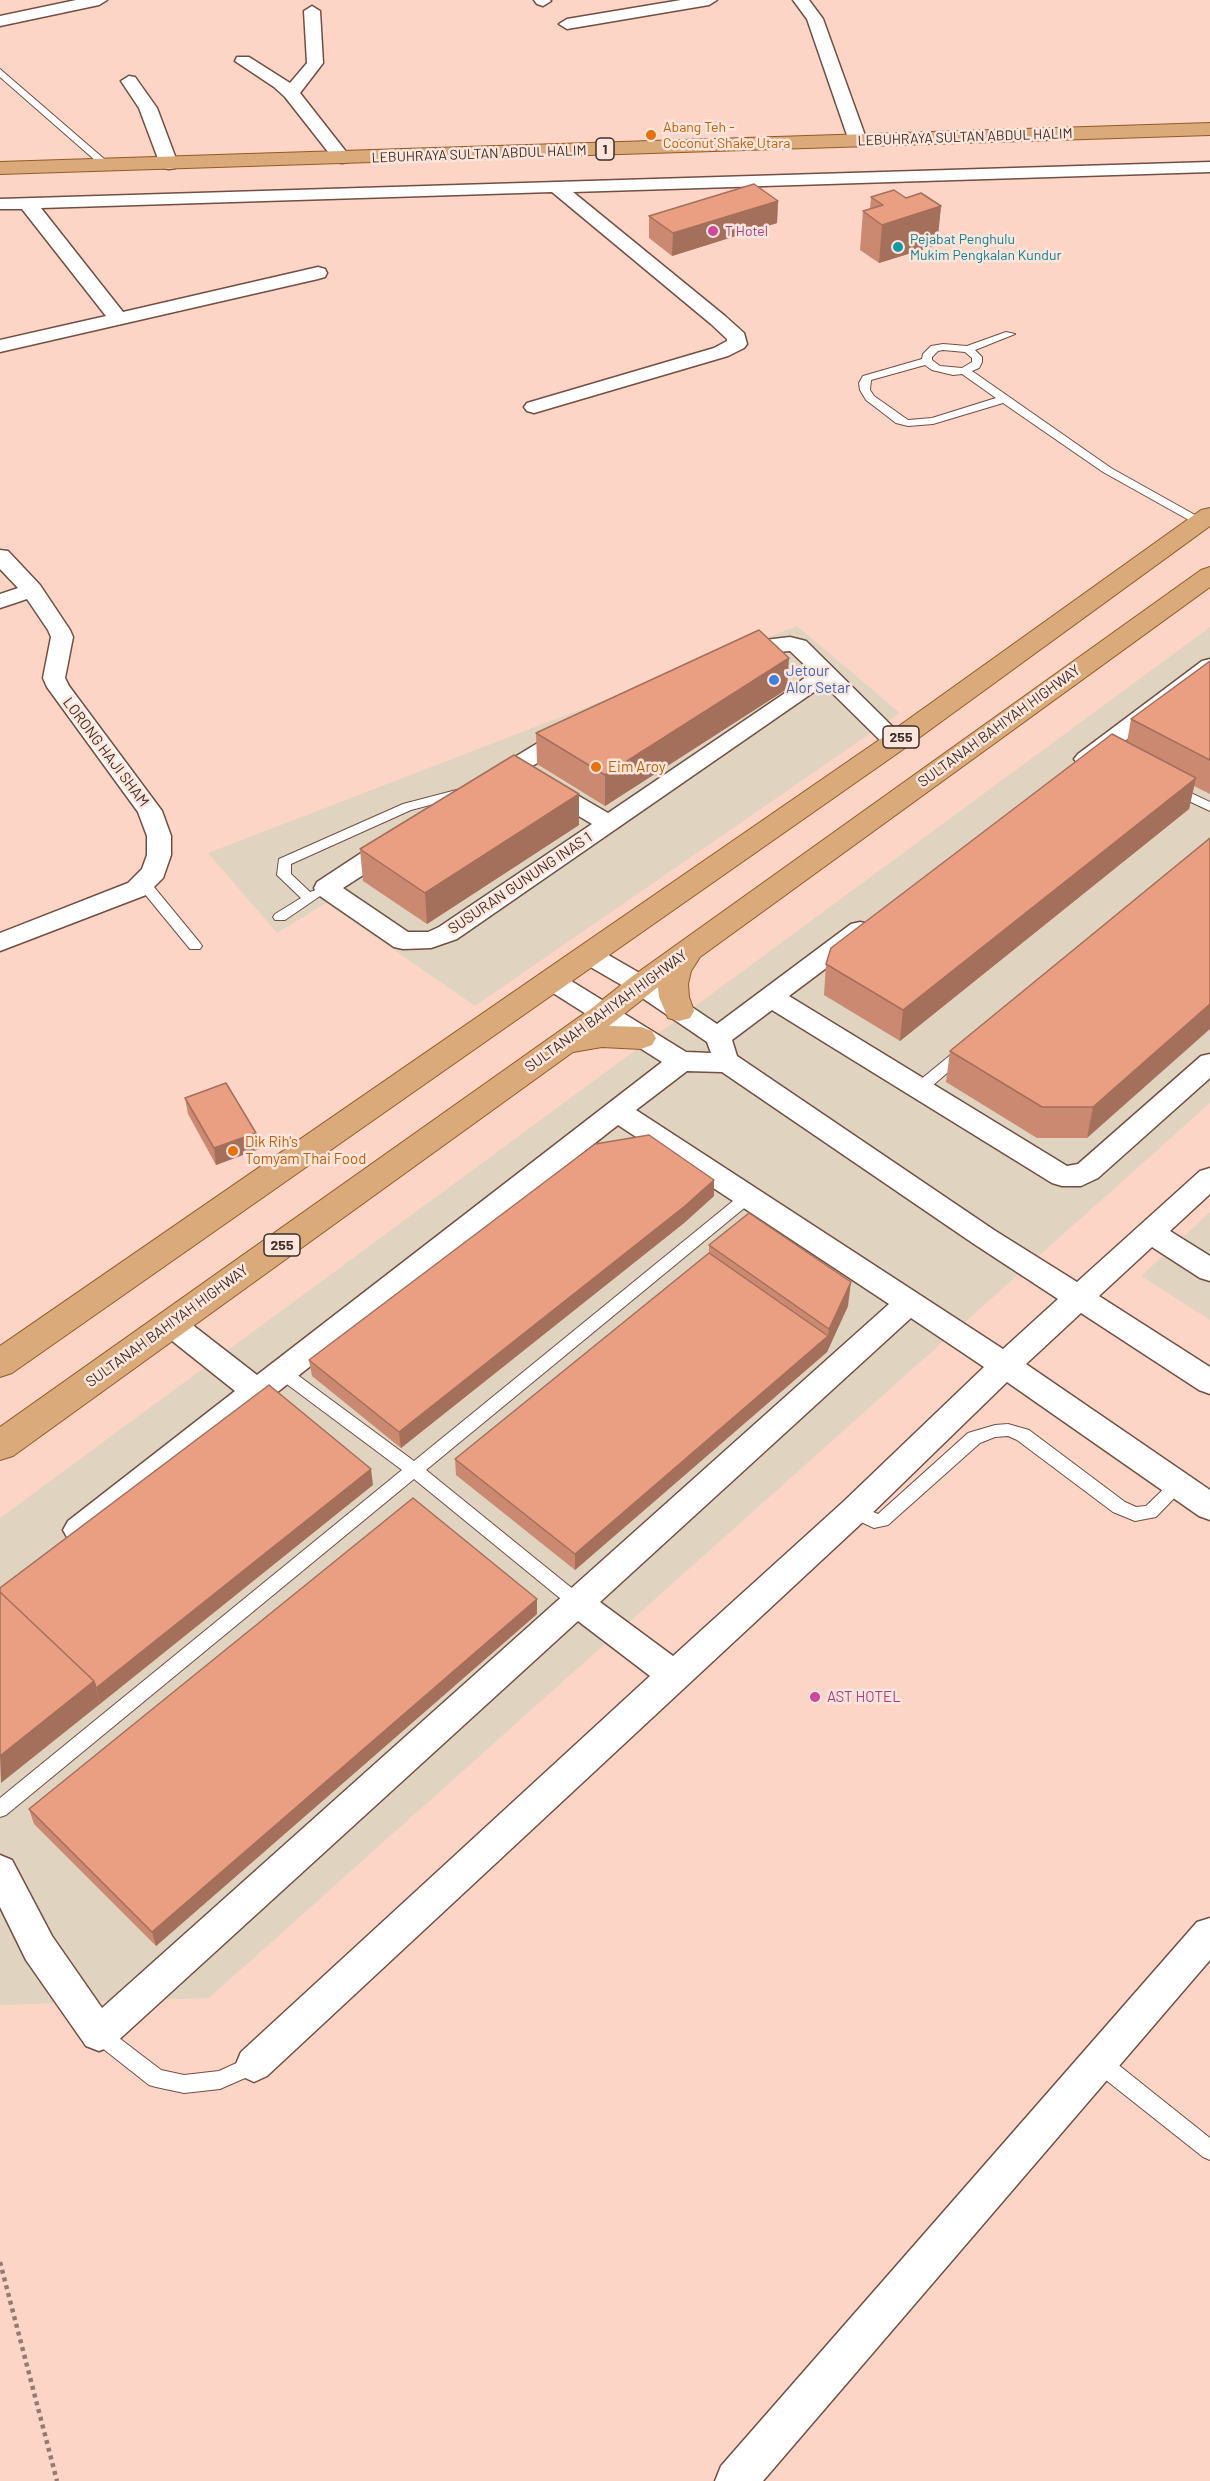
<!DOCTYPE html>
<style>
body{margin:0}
canvas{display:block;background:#fdd5c7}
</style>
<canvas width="1210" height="2481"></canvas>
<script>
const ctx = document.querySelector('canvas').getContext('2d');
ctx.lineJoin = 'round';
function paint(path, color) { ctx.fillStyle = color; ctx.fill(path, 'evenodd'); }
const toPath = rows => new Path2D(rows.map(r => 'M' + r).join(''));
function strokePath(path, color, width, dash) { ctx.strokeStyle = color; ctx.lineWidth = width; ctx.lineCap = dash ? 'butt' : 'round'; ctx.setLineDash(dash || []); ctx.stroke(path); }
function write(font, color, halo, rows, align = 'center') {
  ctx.font = font + ' Barlow,sans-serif'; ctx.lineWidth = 5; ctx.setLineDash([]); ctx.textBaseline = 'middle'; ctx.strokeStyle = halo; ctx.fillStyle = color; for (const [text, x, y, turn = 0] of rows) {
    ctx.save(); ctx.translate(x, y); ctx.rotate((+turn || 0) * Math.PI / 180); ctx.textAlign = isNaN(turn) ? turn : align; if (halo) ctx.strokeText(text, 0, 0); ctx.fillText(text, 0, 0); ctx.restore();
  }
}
paint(toPath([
 [797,626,900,713,475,1006,326,903,277,933,208,853],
 [1210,627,1210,1103,209,1998,0,2005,0,1518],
 [1210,1212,1210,1320,1141,1276]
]), '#e0d4c0');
const service = toPath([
 [0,69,110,164,110,168,104,168,0,77,0,69],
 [1006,332,1015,334,975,350,982,357,982,362,979,368,972,371,1111,468,1204,520,1204,524,1196,524,1103,472,1003,403,933,424,908,426,896,423,866,400,860,390,859,383,863,376,922,359,923,354,931,346,943,344,967,346,1006,332],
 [943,350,965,352,972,358,972,362,962,368,940,366,932,360,932,357,938,351,943,350],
 [925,365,932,370,953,375,962,374,996,398,932,418,908,420,874,396,870,390,871,380,925,365],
 [1176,786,1210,802,1210,811,1172,793,1170,790,1172,787,1176,786],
 [464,788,470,792,468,795,411,810,291,864,291,874,310,892,316,890,323,894,285,920,275,920,273,917,275,914,301,898,277,875,279,859,403,804,464,788],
 [139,882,154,887,200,943,202,946,200,949,190,949,144,893,134,889,132,886,134,883,139,882],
 [964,1046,971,1051,969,1054,924,1093,914,1093,912,1089,914,1085,959,1048,964,1046],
 [749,1191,754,1192,756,1196,754,1200,426,1470,584,1598,586,1603,584,1608,578,1610,572,1608,414,1479,6,1815,0,1817,0,1798,402,1470,276,1376,274,1372,276,1368,288,1368,414,1461,744,1192,749,1191],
 [1008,1424,1029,1430,1125,1502,1136,1507,1146,1506,1173,1480,1179,1478,1185,1480,1187,1485,1156,1517,1135,1521,1113,1512,1017,1440,1008,1436,995,1437,980,1443,888,1525,874,1528,848,1516,846,1511,848,1506,854,1504,878,1514,968,1433,995,1425,1008,1424],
 [99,2025,106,2028,161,2070,184,2075,219,2071,254,2055,261,2057,264,2064,261,2071,220,2089,184,2093,156,2087,149,2085,92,2040,89,2034,92,2028,99,2025],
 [1099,2053,1106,2055,1210,2138,1210,2160,1203,2157,1092,2069,1089,2062,1092,2055,1099,2053]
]);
const minor = toPath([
 [76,0,107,0,99,5,0,26,0,16,76,0],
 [534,0,550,0,551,1,543,6,537,4,534,0],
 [681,0,717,0,709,5,567,29,559,24,567,19,681,0],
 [793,0,809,0,823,19,867,141,864,145,858,146,852,145,849,141,807,19,793,0],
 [312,6,320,11,323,63,300,93,351,158,348,162,342,163,336,162,285,97,274,87,235,61,237,57,249,57,290,83,307,63,304,11,312,6],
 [129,76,135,77,157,108,178,164,175,168,169,169,163,168,160,164,139,108,121,81,129,76],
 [1210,162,1210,172,573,192,725,316,744,333,747,344,744,348,728,356,534,413,527,411,524,407,527,403,714,348,727,341,727,339,711,324,552,192,41,208,123,312,318,267,325,269,327,273,325,277,318,279,0,352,0,340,106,316,22,209,0,209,0,199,1210,162],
 [0,550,8,551,40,585,70,630,73,637,65,678,69,686,162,811,171,836,171,855,163,878,146,895,0,951,0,933,128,883,142,869,147,855,147,836,138,812,47,687,43,678,51,637,48,630,27,599,0,608,0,594,18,588,0,569,0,550],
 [790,637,806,641,903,737,907,742,903,747,895,749,887,747,824,685,457,939,431,948,403,949,394,947,317,894,314,888,317,882,384,838,393,836,402,838,405,844,402,850,343,888,408,932,428,932,439,927,592,824,537,791,533,786,537,781,545,779,553,781,608,813,785,693,812,672,790,651,777,652,740,666,732,664,729,659,732,654,765,640,790,637],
 [1210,659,1210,677,1094,764,1086,766,1078,764,1074,759,1078,754,1202,661,1210,659],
 [569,727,577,729,581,734,577,739,501,785,493,787,485,785,481,780,485,775,561,729,569,727],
 [860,922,869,924,873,930,869,936,789,996,1067,1166,1078,1164,1201,1056,1210,1054,1210,1078,1098,1178,1081,1186,1062,1186,1052,1183,772,1010,732,1040,737,1056,994,1230,1077,1282,1200,1171,1210,1168,1210,1194,1170,1231,1210,1256,1210,1281,1200,1278,1152,1247,1099,1296,1210,1367,1210,1394,1199,1390,1081,1313,1026,1364,1210,1490,1210,1520,1199,1516,1007,1382,865,1520,267,2076,254,2082,241,2076,236,2064,241,2052,650,1676,578,1621,112,2046,99,2051,86,2046,26,1960,0,1907,0,1855,12,1860,52,1936,102,2008,889,1304,618,1125,90,1539,79,1543,68,1539,63,1530,68,1521,235,1391,161,1332,156,1324,161,1316,171,1313,181,1316,257,1375,662,1062,542,986,538,980,542,974,551,971,560,974,686,1052,711,1053,707,1042,632,991,580,961,576,955,580,949,589,946,598,949,650,979,717,1024,851,924,860,922],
 [687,1071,722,1072,974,1244,1058,1299,1003,1349,636,1110,687,1071],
 [911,1318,984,1367,843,1502,673,1656,600,1602,911,1318],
 [1210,1918,1210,1960,763,2481,715,2481,721,2466,1197,1922,1210,1918]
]);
const primary = toPath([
 [1210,123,1210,135,0,174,0,162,1210,123],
 [1210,508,1210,526,905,748,12,1373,0,1377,0,1346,885,736,1201,510,1210,508],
 [1210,567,1210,587,700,957,691,971,688,984,689,997,694,1011,690,1018,679,1021,668,1018,659,997,658,987,609,1026,641,1027,652,1031,656,1038,652,1045,641,1049,602,1047,573,1052,13,1456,0,1460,0,1427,592,1008,630,978,1201,570,1210,567]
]);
strokePath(service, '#714f43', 2);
strokePath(minor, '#714f43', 3);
strokePath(primary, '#945a24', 2);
strokePath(toPath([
 [0,2262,57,2481]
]), '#957a71', 4.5, [4, 4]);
paint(service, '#fff');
paint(minor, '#fff');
paint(primary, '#daaa7a');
paint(toPath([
 [871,197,906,198,941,206,937,245,879,263,860,250,863,211,870,209],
 [778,201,777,223,672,256,649,238,649,216],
 [1210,661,1210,794,1194,786,1189,809,900,1041,824,995,826,964,1127,742,1131,719],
 [787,689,605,806,537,764,536,733],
 [579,825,427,924,363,881,360,849],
 [1210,838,1087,1138,1037,1138,946,1082,950,1051],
 [185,1098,259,1149,216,1165,188,1114],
 [714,1196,684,1223,401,1448,312,1376,309,1360],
 [709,1245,848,1306,827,1352,575,1570,456,1475,455,1459,709,1253],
 [537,1614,156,1946,34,1824,29,1809]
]), '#ca8970');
paint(toPath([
 [778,201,777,223,672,256,673,233],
 [941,206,937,245,879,263,882,225],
 [789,658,787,689,605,806,605,775],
 [1196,778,1189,809,900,1041,903,1010],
 [579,794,579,825,427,924,425,893],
 [1210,1004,1210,1029,1087,1138,1093,1107],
 [256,1133,259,1149,216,1165,214,1148],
 [714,1180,714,1196,684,1223,401,1448,399,1432],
 [851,1282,848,1306,827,1352,575,1570,575,1554,828,1336,829,1329],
 [371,1469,373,1485,100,1704,96,1688],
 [537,1599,537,1614,156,1946,152,1932],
 [94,1681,100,1704,1,1783,0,1756]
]), '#a46f5b');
const building = toPath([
 [754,184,778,201,673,233,649,216,754,184],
 [894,190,906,198,921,193,941,206,882,225,863,211,883,205,871,197,894,190],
 [759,630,789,658,605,775,536,733,759,630],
 [1210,661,1210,760,1131,719,1210,661],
 [1112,734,1196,778,903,1010,826,964,831,948,1112,734],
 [514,755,579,794,425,893,360,849,514,755],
 [1210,838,1210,1004,1093,1107,1042,1107,950,1051,1210,838],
 [226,1083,256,1133,214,1148,185,1098,226,1083],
 [649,1135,714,1180,685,1206,399,1432,309,1360,595,1144,649,1135],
 [749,1213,851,1282,829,1329,709,1245,749,1213],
 [709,1253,828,1336,575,1554,455,1459,709,1253],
 [269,1385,371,1469,96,1688,94,1681,0,1592,0,1588,269,1385],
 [413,1498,537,1599,152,1932,29,1809,413,1498],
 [0,1592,94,1681,0,1756,0,1592]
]);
paint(building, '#eb9f82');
strokePath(building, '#a46f5b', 1.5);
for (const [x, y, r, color] of [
 [651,135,6,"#e8710a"],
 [713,231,6,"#d1479c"],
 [898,247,6,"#0f9aa8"],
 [774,680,6,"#3f7fe0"],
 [596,767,6,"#e8710a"],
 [233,1151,6,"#e8710a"],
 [815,1697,6,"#d1479c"]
]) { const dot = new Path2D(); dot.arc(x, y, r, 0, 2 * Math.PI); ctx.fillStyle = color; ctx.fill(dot); strokePath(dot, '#ffe6dd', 2); }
write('14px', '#c56008', '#ffe6dd', [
 ["Abang Teh -",663,127],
 ["Coconut Shake Utara",663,143]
], 'left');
write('14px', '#3e2e29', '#ffe6dd', [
 ["LEBUHRAYA SULTAN ABDUL HALIM",965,137,-2],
 ["LEBUHRAYA SULTAN ABDUL HALIM",479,154,-2]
]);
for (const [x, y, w] of [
 [605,149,18],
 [901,737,36],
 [282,1245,36]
]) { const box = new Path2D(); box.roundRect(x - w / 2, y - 11, w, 22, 4.5); ctx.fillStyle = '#ffe6dd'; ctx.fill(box); strokePath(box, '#3e2e29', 1.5); }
write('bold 14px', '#3e2e29', null, [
 ["1",605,149],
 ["255",901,737],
 ["255",282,1245]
]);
write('14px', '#b23c85', '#ffe6dd', [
 ["T Hotel",725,231]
], 'left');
write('14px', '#0d838f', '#ffe6dd', [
 ["Pejabat Penghulu",910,239],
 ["Mukim Pengkalan Kundur",910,255]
], 'left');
write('15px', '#366cbe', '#ffe6dd', [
 ["Jetour",786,671],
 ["Alor Setar",786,688]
], 'left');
write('15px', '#3e2e29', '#ffe6dd', [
 ["SULTANAH BAHIYAH HIGHWAY",999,726,-36],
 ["LORONG HAJI SHAM",106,752,53],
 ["SUSURAN GUNUNG INAS 1",520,883,-34],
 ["SULTANAH BAHIYAH HIGHWAY",606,1011,-36],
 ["SULTANAH BAHIYAH HIGHWAY",167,1326,-36]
]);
write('15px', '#c56008', '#ffe6dd', [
 ["Eim Aroy",608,767],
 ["Dik Rih's",245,1142],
 ["Tomyam Thai Food",245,1159]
], 'left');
write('15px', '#b23c85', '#ffe6dd', [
 ["AST HOTEL",827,1697]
], 'left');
</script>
